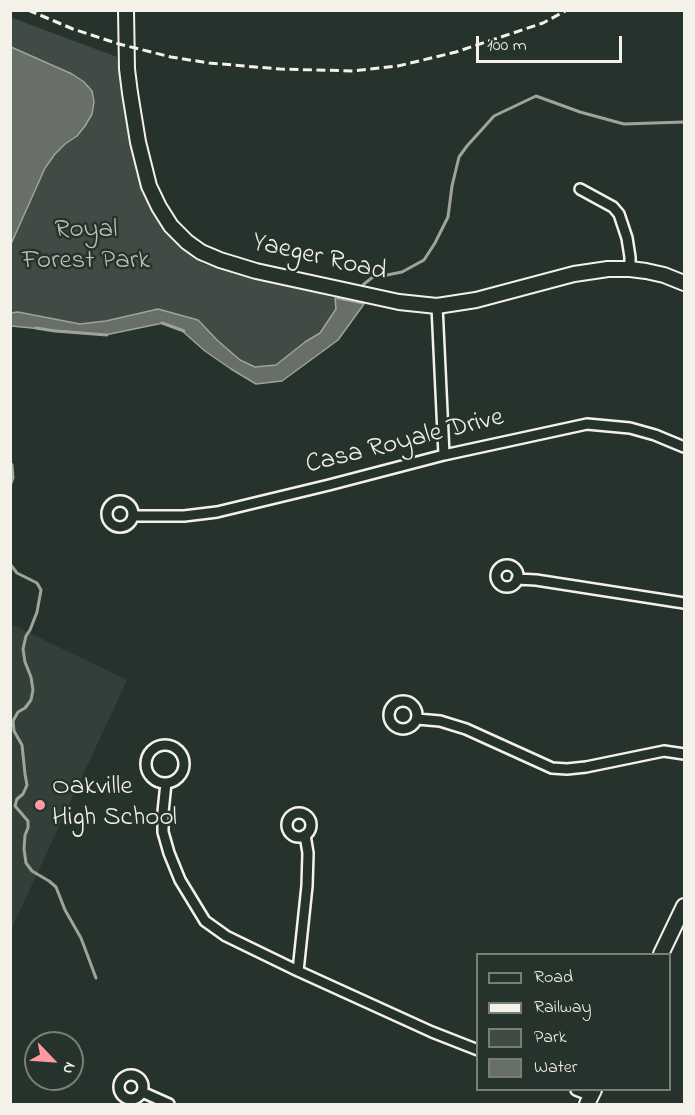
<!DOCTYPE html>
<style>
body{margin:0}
#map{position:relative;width:695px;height:1115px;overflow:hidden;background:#26332d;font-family:"Indie Flower",sans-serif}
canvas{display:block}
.frame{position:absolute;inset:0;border:12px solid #f4f1e8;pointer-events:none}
.legend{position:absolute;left:476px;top:953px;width:195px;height:138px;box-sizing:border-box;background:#26332d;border:2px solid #787f78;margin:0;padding:8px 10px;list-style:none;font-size:18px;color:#f4f1e8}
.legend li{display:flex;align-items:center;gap:12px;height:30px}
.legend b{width:30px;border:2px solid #787f78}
.north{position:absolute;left:24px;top:1031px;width:60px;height:60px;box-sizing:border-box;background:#26332d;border:2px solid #787f78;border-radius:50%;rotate:115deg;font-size:16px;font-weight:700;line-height:24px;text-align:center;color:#f4f1e8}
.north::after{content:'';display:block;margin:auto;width:21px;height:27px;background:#ff9aa2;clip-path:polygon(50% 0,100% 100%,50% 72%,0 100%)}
.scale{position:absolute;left:476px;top:36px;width:146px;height:27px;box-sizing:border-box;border:3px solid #f4f1e8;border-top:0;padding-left:8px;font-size:18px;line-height:21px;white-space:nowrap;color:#f4f1e8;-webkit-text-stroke:4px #26332d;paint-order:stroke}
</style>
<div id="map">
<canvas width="695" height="1115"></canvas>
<div class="frame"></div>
<ul class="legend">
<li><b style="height:8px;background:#26332d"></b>Road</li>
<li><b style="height:8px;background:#f4f1e8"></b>Railway</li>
<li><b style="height:16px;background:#414b45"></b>Park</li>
<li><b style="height:16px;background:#676f68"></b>Water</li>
</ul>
<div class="north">N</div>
<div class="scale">100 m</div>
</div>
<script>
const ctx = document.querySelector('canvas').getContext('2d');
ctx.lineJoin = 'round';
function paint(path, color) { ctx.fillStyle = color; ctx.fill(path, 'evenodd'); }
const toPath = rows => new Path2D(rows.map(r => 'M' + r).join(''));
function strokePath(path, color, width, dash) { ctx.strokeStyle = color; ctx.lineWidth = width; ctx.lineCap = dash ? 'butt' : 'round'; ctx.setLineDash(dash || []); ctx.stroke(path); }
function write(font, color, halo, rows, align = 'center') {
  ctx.font = font + ' "Indie Flower",sans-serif'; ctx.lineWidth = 5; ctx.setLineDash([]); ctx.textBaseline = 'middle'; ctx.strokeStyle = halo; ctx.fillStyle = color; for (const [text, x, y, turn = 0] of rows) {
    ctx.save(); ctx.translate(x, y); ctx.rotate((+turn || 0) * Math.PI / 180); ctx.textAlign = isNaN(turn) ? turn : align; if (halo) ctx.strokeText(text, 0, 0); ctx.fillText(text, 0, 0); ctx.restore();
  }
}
paint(toPath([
 [11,624,127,680,11,930]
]), '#333f39');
paint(toPath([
 [10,17,117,57,130,146,155,215,203,264,335,298,336,309,320,333,305,342,276,365,255,367,240,360,217,340,198,320,106,321,80,324,18,312,11,313]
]), '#414b45');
const water = toPath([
 [11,47,72,74,84,82,92,91,94,102,92,114,85,126,77,136,65,144,55,154,45,168,11,244,11,47],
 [335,298,364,304,338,340,282,381,256,384,231,369,205,351,180,329,163,323,105,335,11,326,11,313,18,312,80,324,106,321,158,309,198,320,217,340,240,360,255,367,276,365,305,342,320,333,336,309,335,298]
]);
paint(water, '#676f68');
strokePath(water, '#9fa39b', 1.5);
strokePath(toPath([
 [360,289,364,284,373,277,387,275,402,272,424,260,435,243,448,217,452,186,459,157,467,146,494,116,536,96,580,112,624,124,684,122],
 [162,323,184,331],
 [36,328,55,331,107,335],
 [10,462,12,465,13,478,10,486],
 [10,564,17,573,37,583,41,590,37,612,30,630,26,636,23,649,25,662,31,677,33,690,31,700,25,708,18,712,13,721,14,731,22,745,25,774,27,785,23,794,17,799,15,806,28,821,28,828,25,835,24,849,26,863,32,871,49,881,56,887,65,910,81,938,96,978]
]), '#9fa39b', 3);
const street = toPath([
 [580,189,613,207,619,214,627,238,630,257,630,269],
 [437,306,444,455],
 '107 514a13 13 0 1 1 26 0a13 13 0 1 1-26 0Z',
 [133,516,184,516,217,512,329,485,444,455,587,424,630,428,655,435,684,447],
 '496 576a11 11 0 1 1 22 0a11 11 0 1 1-22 0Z',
 [517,579,536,580,684,603],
 '389 715a14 14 0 1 1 28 0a14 14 0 1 1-28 0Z',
 [417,719,440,721,466,729,552,768,567,769,586,767,664,751,684,754],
 '146 764a19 19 0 1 1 38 0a19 19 0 1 1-38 0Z',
 [166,783,163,812,163,832,169,853,180,880,205,921,226,936,298,971,432,1032,478,1050],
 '287 825a12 12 0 1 1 24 0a12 12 0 1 1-24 0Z',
 [298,971,307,886,308,853,305,835],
 '119 1087a12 12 0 1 1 24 0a12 12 0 1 1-24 0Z',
 [576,1090,591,1096],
 [142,1092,169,1104]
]);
const secondary = toPath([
 [126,10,127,69,130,93,138,142,149,186,159,207,171,226,187,242,201,252,220,260,256,271,399,302,437,306,476,300,574,274,608,269,630,269,646,271,664,275,684,283],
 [661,954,684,906],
 [587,1104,594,1090]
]);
strokePath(street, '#f4f1e8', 14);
strokePath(secondary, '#f4f1e8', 18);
strokePath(street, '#26332d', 9);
strokePath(secondary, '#26332d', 14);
strokePath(toPath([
 [28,10,73,29,119,44,171,57,209,63,280,69,353,71,398,66,456,52,543,23,567,10]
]), '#f4f1e8', 3, [9, 4.5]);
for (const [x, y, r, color] of [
 [40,805,6,"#ff9aa2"]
]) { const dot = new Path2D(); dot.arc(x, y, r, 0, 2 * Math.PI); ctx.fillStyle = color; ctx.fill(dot); strokePath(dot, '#26332d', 2); }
write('27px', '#bebfb7', '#26332d', [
 ["Royal",86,232],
 ["Forest Park",86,263]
]);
write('27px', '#f4f1e8', '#26332d', [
 ["Yaeger Road",319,259,13],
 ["Casa Royale Drive",405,443,-14]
]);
write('27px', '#f4f1e8', '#26332d', [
 ["Oakville",52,789],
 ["High School",52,820]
], 'left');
</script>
